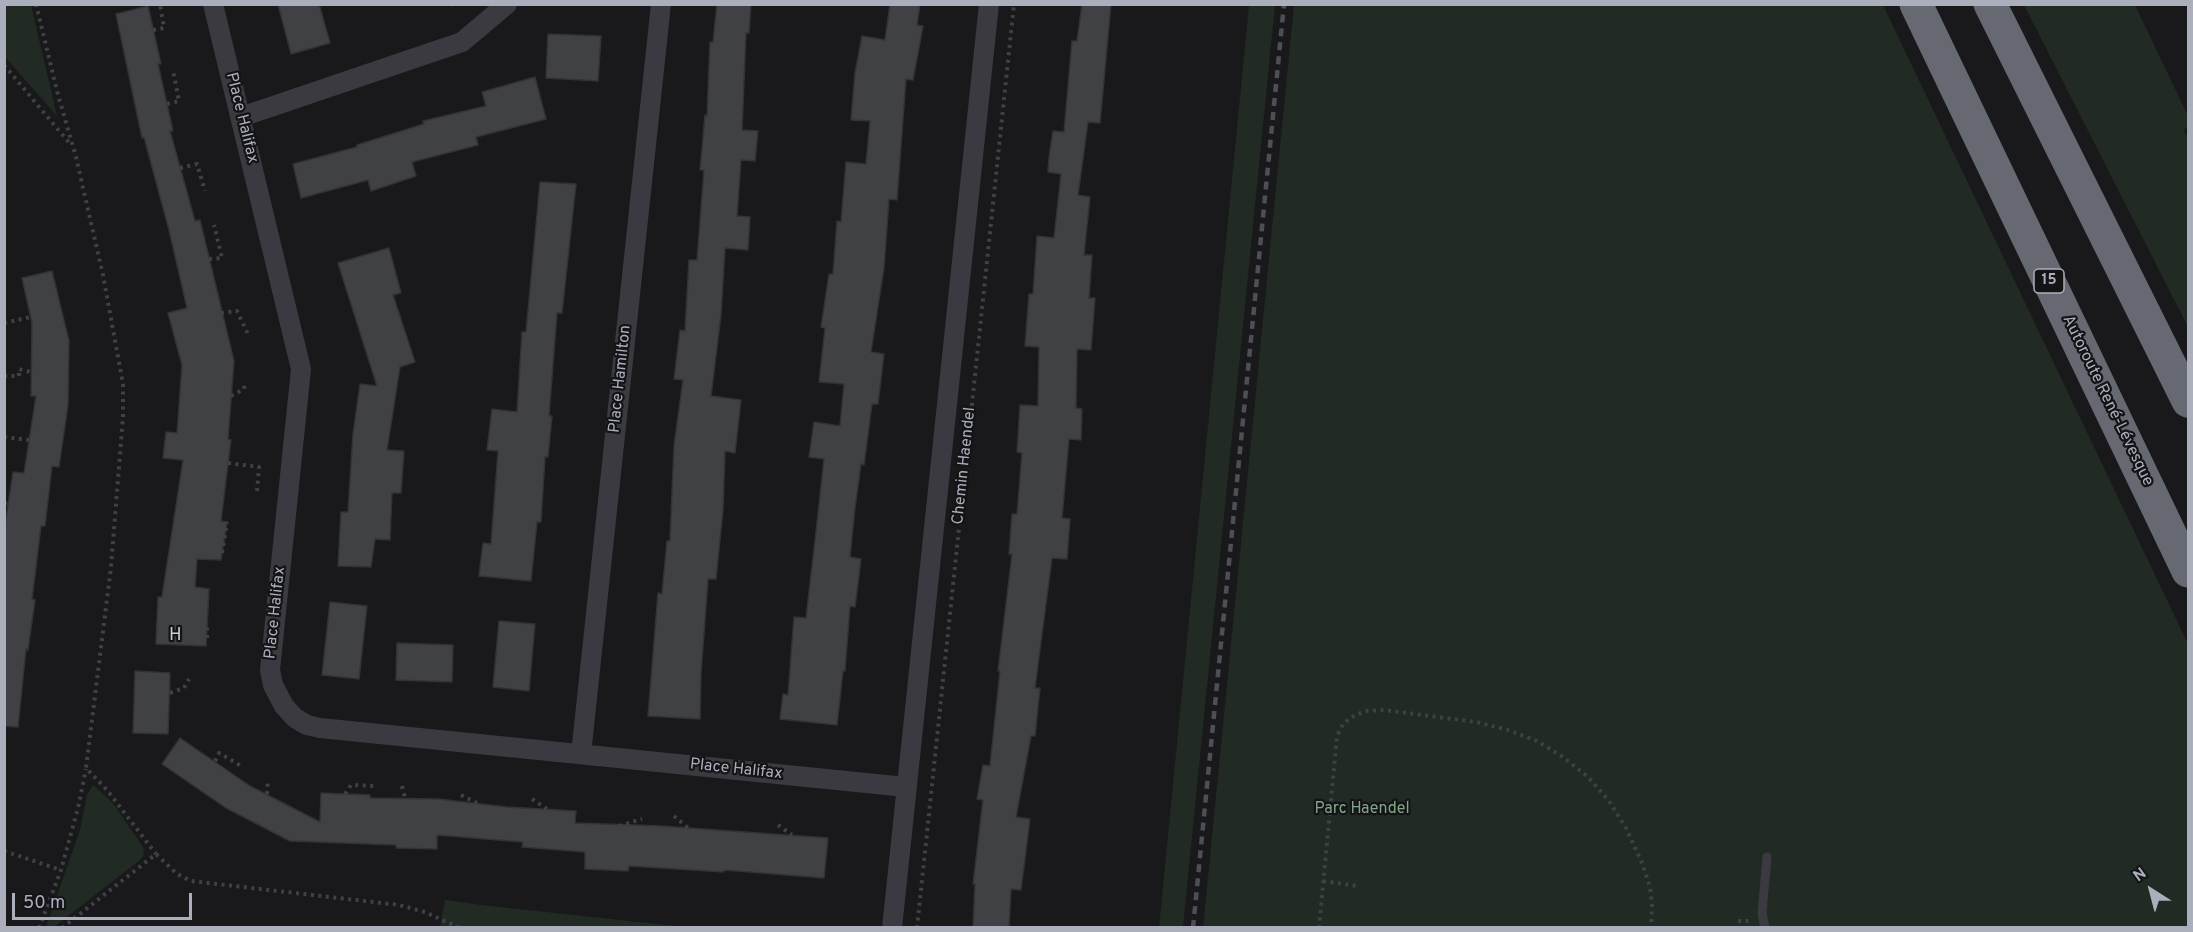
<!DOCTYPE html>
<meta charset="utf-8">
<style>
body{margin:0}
#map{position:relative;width:2193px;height:932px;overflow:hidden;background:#19191b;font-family:Overpass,sans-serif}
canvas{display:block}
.frame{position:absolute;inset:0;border:6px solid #abafbb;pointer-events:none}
.north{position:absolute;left:2121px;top:860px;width:60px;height:60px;-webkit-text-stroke:4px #141416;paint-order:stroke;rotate:324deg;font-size:16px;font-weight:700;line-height:24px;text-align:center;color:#abafbb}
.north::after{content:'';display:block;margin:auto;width:21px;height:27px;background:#abafbb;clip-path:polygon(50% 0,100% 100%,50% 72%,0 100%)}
.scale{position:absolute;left:12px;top:893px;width:180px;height:27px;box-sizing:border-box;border:3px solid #abafbb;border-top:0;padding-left:8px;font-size:18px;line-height:21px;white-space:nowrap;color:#abafbb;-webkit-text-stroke:4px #141416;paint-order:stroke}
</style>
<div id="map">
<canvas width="2193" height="932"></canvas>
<div class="frame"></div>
<div class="north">N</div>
<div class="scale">50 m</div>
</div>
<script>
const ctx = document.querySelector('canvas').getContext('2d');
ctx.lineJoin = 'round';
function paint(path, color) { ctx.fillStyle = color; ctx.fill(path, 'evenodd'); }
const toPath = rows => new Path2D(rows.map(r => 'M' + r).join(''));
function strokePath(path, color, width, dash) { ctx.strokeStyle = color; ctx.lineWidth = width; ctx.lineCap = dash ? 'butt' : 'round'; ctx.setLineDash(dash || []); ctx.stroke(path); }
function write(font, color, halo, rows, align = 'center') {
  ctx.font = font + ' Overpass,sans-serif'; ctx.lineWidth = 4.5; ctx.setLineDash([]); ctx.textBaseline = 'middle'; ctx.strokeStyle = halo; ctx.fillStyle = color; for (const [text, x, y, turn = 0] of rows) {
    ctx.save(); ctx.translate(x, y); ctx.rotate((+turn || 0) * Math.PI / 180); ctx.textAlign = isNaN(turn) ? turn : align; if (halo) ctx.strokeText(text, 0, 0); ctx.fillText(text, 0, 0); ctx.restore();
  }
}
paint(toPath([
 [4,5,31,5,57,116,5,57],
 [1249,5,1275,5,1183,927,1159,927],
 [1294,5,1883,5,2188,644,2188,927,1203,928],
 [2024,5,2135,5,2188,116,2188,127,2184,130,2188,140,2188,327],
 [93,785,113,803,143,847,144,855,140,860,54,927,46,927,80,830,87,795],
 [445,900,482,905,685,927,440,927]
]), '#212a23');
const building = toPath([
 [278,4,319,4,330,43,291,54,278,4],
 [717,4,751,4,749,33,746,33,742,130,758,131,755,161,741,160,737,216,750,217,748,250,725,248,721,315,711,396,741,400,735,453,725,451,723,510,716,579,708,579,701,674,700,719,648,716,658,593,662,594,667,541,670,541,674,446,683,380,674,379,680,330,685,331,689,260,697,260,704,170,700,170,702,149,705,115,707,116,710,42,713,42,717,4],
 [890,4,920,4,917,25,923,26,913,80,906,79,897,200,889,199,884,268,871,352,884,354,878,404,872,404,864,465,861,464,855,508,850,557,861,559,855,607,850,606,845,671,843,671,837,725,780,719,783,694,788,695,794,617,806,618,816,532,824,459,809,457,814,422,840,426,844,384,819,382,825,328,821,327,829,274,833,274,837,221,841,222,846,162,866,164,870,121,851,120,855,73,862,36,885,40,890,4],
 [1082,4,1111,4,1100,123,1088,122,1078,195,1090,197,1084,255,1092,255,1089,298,1095,298,1091,350,1077,349,1076,408,1082,409,1081,440,1069,439,1062,518,1070,519,1067,559,1052,558,1035,688,1040,688,1035,736,1031,736,1016,817,1030,819,1021,890,1011,889,1009,927,973,927,975,884,973,884,983,800,977,799,983,765,990,766,1000,671,998,671,1012,554,1009,554,1012,514,1017,514,1022,453,1017,452,1020,405,1038,406,1039,347,1025,346,1029,294,1033,294,1037,236,1054,238,1061,174,1048,172,1049,157,1053,131,1064,132,1072,41,1077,41,1082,4],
 [148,6,161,64,158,64,173,131,170,131,195,221,200,220,234,361,228,439,231,440,221,521,227,522,221,560,197,559,195,587,209,589,206,646,156,644,158,597,162,597,183,460,163,458,166,432,177,433,182,365,168,313,187,308,169,230,144,137,142,138,116,14,148,6],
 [548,34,601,36,598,81,546,78,548,34],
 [535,77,546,119,476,137,478,145,412,162,416,176,371,191,368,180,301,198,293,164,357,147,357,145,424,124,423,121,486,106,482,92,535,77],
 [540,182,576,184,562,313,557,313,549,416,552,416,548,457,545,457,541,522,537,522,531,581,479,576,483,543,491,544,498,451,487,450,492,409,517,412,522,332,526,332,540,182],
 [389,248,401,293,393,295,415,362,400,367,387,450,404,451,401,493,392,493,390,540,375,539,371,567,338,566,341,512,348,512,353,434,360,384,377,386,338,263,389,248],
 [52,271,69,341,68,405,59,467,52,466,45,526,41,526,32,599,35,600,28,650,26,649,18,727,4,726,4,532,13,472,24,473,36,396,31,396,32,323,22,278,52,271],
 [330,602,367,606,359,679,322,675,330,602],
 [499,621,535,624,529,691,493,687,499,621],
 [397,643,453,645,452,682,396,680,397,643],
 [135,671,170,673,168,734,133,733,135,671],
 [180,738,250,786,320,822,321,793,370,795,370,798,438,799,507,807,576,811,575,823,661,826,828,838,824,878,724,870,724,872,629,866,628,871,585,869,585,852,522,847,523,842,437,835,437,849,396,848,396,845,290,841,226,808,162,764,180,738]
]);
paint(building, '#404145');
strokePath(building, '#333337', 1.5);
strokePath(toPath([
 [36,4,57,91,76,157,103,275,123,384,123,417,111,567,86,768,107,790,156,854],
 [451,4,453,5],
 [153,30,164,28,160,4],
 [4,65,71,145],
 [167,104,179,101,173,70],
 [180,168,197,164,205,191],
 [209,259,222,258,214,225],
 [221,313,237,311,248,334],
 [4,323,31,317],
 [4,376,19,376,19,369,31,372],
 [231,396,244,389,245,382],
 [4,437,29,440],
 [228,463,259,467,257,492],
 [4,503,9,504],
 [222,553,227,522],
 [207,638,207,624],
 [170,693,184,688,189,679],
 [215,761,219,753,243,767],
 [402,786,405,798],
 [267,794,268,780],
 [345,794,351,785,376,786],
 [461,795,477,803],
 [532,799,547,809],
 [674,816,688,828],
 [778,825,792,835],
 [619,826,642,819],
 [4,851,61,870],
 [1323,881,1358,886],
 [1738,921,1750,921],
 [39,928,61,870,78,808,86,769],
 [62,928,156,854,177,874,191,881,399,905,425,912,460,928],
 [830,928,830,927],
 [917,928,1014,4],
 [1319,928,1337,736,1343,724,1352,717,1365,711,1384,710,1476,722,1508,730,1537,741,1563,757,1588,777,1609,801,1626,828,1642,863,1650,887,1652,904,1651,928]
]), '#404147', 4, [3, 4.5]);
strokePath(toPath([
 [1765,928,1762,913,1767,857]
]), '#3a3a40', 9);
strokePath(toPath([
 [213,4,301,369,270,670,273,685,284,706,295,718,307,725,320,728,906,787],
 [241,117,462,42,507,4],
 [581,754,661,4],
 [892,928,989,4]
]), '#3a3a40', 20);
strokePath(toPath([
 [1916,4,2188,571],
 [1990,4,2188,401]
]), '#666872', 33);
strokePath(toPath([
 [1193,928,1284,4]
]), '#4d4e56', 4.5, [8, 6]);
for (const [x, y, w] of [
 [2049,281,30]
]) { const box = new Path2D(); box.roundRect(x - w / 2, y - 12, w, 24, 4.5); ctx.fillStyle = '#141416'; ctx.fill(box); strokePath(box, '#abafbb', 1.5); }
write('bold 15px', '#abafbb', null, [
 ["15",2049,281]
]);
write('16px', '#abafbb', '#141416', [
 ["Place Halifax",241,118,76],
 ["Place Hamilton",621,379,-84],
 ["Autoroute René-Lévesque",2107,401,64],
 ["Chemin Haendel",965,466,-84],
 ["Place Halifax",276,613,-84],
 ["Place Halifax",736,770,6]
]);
write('16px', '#82a688', '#141416', [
 ["Parc Haendel",1362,810]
]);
ctx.letterSpacing = '1.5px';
write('18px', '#ccced7', '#141416', [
 ["H",176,636]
]);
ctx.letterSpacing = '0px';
</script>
